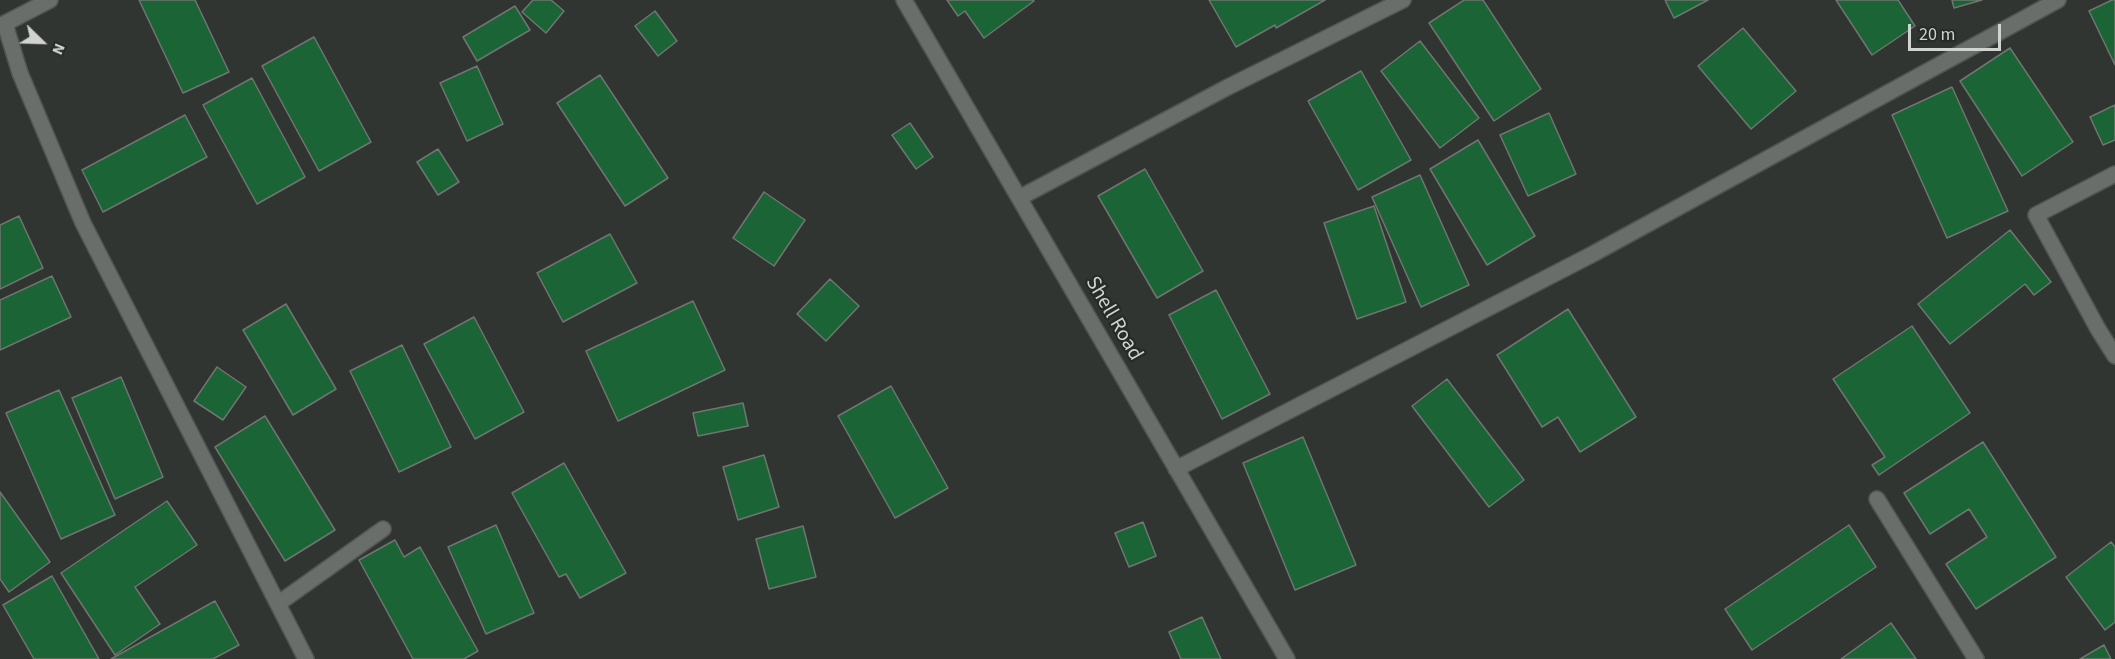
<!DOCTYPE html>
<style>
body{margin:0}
#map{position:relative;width:2115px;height:659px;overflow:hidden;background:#313532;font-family:"Source Sans 3",sans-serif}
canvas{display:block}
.north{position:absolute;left:12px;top:12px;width:60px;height:60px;-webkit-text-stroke:4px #272b28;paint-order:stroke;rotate:113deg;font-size:16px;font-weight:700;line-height:24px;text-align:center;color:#d1d3d1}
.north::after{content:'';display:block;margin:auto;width:21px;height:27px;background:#d1d3d1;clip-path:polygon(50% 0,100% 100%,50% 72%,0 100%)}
.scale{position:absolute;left:1908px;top:24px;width:93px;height:27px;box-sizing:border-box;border:3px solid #d1d3d1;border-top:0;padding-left:8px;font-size:18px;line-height:21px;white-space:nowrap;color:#d1d3d1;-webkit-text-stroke:4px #272b28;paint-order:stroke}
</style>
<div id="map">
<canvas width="2115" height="659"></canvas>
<div class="north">N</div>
<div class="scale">20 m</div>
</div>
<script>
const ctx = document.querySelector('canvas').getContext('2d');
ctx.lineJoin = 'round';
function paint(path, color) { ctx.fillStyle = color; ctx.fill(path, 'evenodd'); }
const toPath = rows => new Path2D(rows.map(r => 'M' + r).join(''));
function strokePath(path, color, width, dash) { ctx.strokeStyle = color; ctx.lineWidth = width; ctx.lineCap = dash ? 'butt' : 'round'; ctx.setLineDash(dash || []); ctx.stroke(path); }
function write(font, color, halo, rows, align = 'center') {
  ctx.font = font + ' "Source Sans 3",sans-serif'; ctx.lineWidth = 4.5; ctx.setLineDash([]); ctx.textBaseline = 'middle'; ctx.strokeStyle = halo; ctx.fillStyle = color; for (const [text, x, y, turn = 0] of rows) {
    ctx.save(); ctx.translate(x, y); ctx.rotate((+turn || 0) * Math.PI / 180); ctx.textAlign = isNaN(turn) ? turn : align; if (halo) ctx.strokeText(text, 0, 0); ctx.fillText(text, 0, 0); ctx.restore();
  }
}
const building = toPath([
 [139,0,195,0,229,72,183,93,139,0],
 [533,0,551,0,564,11,546,33,522,12,533,0],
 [947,0,1033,0,1034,1,984,38,965,11,958,16,947,0],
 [1209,0,1325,0,1276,28,1275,25,1236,47,1209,0],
 [1464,0,1483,0,1541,89,1494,121,1429,23,1464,0],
 [1665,0,1708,0,1674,18,1665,0],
 [1836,0,1898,0,1915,26,1872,55,1836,0],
 [1952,0,1982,0,1954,8,1952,0],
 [2112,0,2115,0,2115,65,2089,11,2112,0],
 [515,6,530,30,477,61,463,37,515,6],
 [655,11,677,41,658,56,635,26,655,11],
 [1743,28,1796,91,1751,129,1698,66,1743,28],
 [314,37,371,142,319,171,262,66,314,37],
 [1420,41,1479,118,1440,148,1381,71,1420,41],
 [2010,48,2073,142,2022,176,1960,81,2010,48],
 [477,66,503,124,467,141,440,83,477,66],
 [1361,71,1411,160,1358,190,1308,101,1361,71],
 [600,75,668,178,625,206,557,103,600,75],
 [252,78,305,177,257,204,203,105,252,78],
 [1952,87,2008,211,1947,238,1892,115,1952,87],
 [2115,105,2115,140,2103,145,2090,117,2115,105],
 [1549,113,1576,174,1528,196,1500,135,1549,113],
 [185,115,207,157,103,212,82,170,185,115],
 [910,123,933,157,916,169,892,135,910,123],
 [1478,140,1535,236,1487,265,1430,169,1478,140],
 [438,149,459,182,438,195,417,162,438,149],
 [1145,169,1203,271,1157,298,1098,196,1145,169],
 [1420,175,1469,285,1421,307,1372,197,1420,175],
 [764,192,805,220,774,266,733,238,764,192],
 [1374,206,1406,302,1357,319,1324,223,1374,206],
 [19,216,43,268,0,289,0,225,19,216],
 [2010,230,2051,282,2034,295,2025,284,1950,344,1918,304,2010,230],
 [610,234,637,283,563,322,537,273,610,234],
 [52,276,71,317,0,350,0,300,52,276],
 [830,279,859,306,826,341,797,314,830,279],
 [1216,290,1270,394,1222,419,1169,315,1216,290],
 [693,301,725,370,618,421,586,351,693,301],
 [286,304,336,389,293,415,243,330,286,304],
 [1568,309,1636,417,1580,452,1558,417,1542,427,1497,355,1568,309],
 [474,317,524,412,475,439,424,344,474,317],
 [1912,326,1970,413,1879,475,1872,465,1885,457,1833,379,1912,326],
 [402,345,451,447,399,472,350,371,402,345],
 [217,367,246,387,223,420,194,401,217,367],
 [121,377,163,477,115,499,72,398,121,377],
 [1447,379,1524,480,1489,507,1412,406,1447,379],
 [891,386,948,488,895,518,838,416,891,386],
 [59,390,115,515,61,539,6,413,59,390],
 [743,403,748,426,698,436,693,413,743,403],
 [265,416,335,530,285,561,215,447,265,416],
 [1303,437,1356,565,1295,590,1243,463,1303,437],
 [1983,442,2056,557,1976,609,1946,564,1987,537,1969,509,1930,534,1904,493,1983,442],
 [764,455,779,507,738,520,723,467,764,455],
 [564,463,626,573,580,598,566,574,559,577,512,493,564,463],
 [0,492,50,562,9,592,0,579,0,492],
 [167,501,197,545,135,587,160,624,115,655,61,573,167,501],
 [1143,522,1156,556,1129,567,1115,533,1143,522],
 [496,525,534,613,486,634,448,547,496,525],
 [1849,525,1876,567,1752,650,1725,609,1849,525],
 [803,526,816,577,769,589,756,539,803,526],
 [395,540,404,557,420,547,478,651,464,659,413,659,359,560,395,540],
 [2111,542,2115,547,2115,622,2105,630,2066,577,2111,542],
 [52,576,99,659,34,659,3,605,52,576],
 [215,601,239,645,213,659,111,659,215,601],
 [1202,617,1221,659,1181,659,1169,632,1202,617],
 [1891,623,1916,659,1841,659,1891,623],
 [2104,645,2111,659,2080,659,2104,645]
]);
paint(building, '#1a6436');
strokePath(building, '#707571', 1.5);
const minor = toPath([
 [904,0,1287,659],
 [5,24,20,73,83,223,306,659],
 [0,26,50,0],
 [2115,174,2036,215,2098,329,2115,356],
 [1019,198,1228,87,1403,0],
 [1176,469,1591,255,2058,0],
 [1877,499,1976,659],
 [279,603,383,529]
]);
strokePath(minor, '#505451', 18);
strokePath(minor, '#696e6a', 15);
write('21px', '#d1d3d1', '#272b28', [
 ["Shell Road",1113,319,60]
]);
</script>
